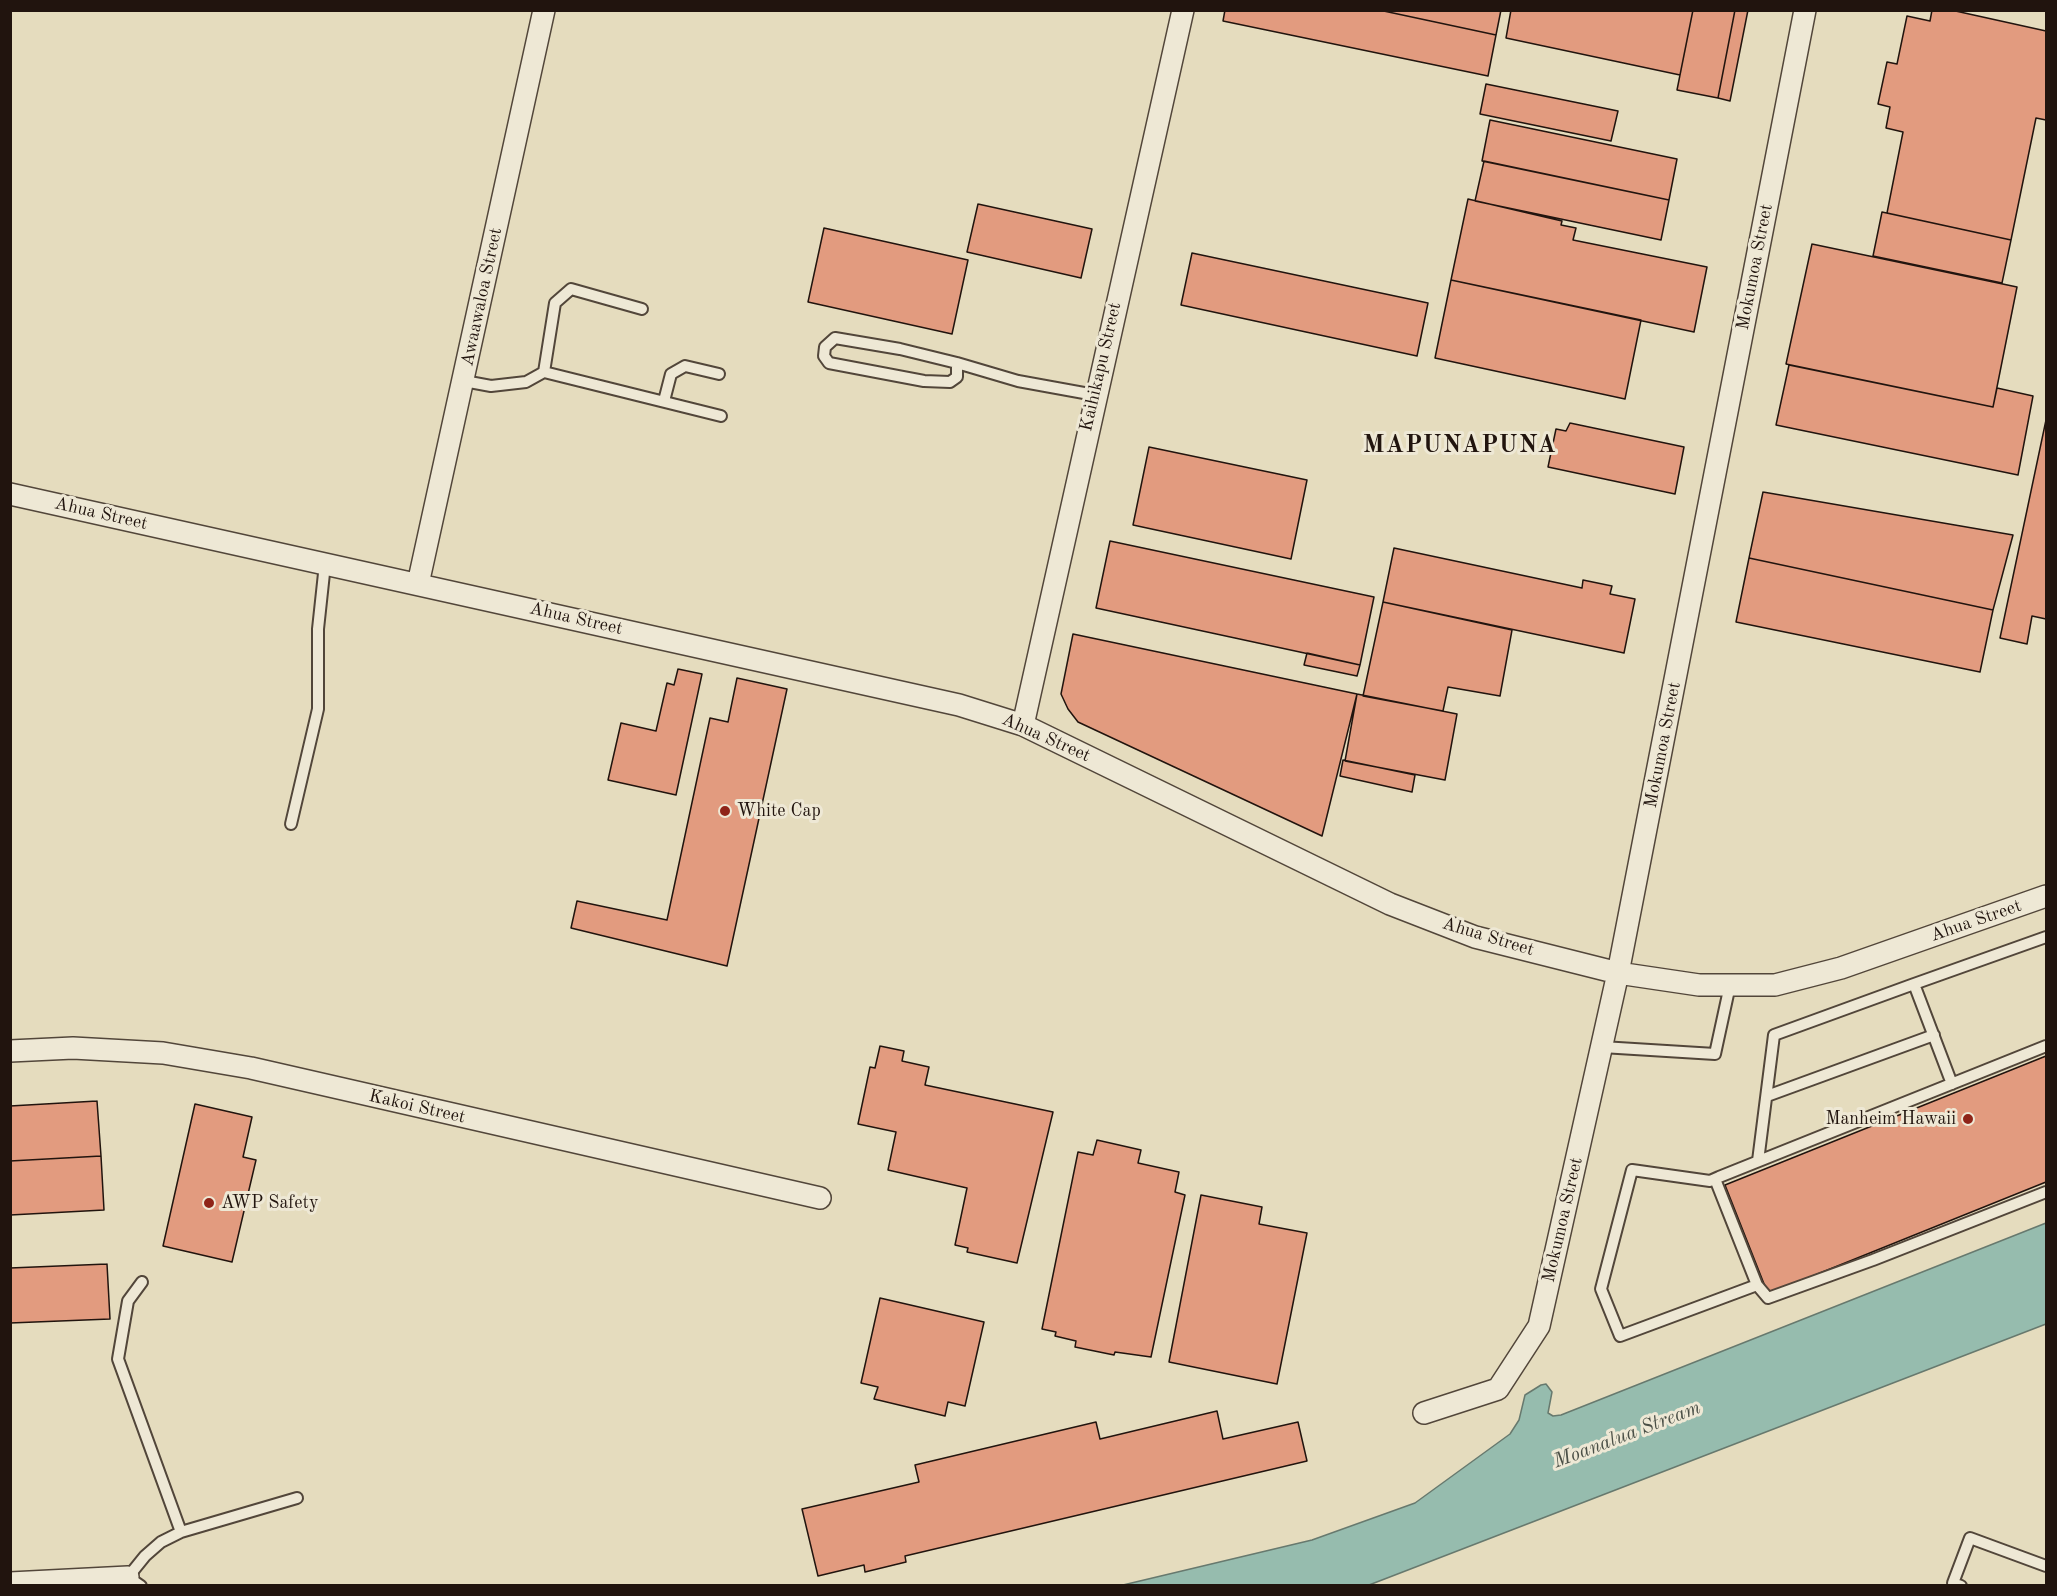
<!DOCTYPE html>
<style>
body{margin:0}
#map{position:relative;width:2057px;height:1596px;overflow:hidden;background:#e5dcbe;font-family:"Old Standard TT",serif}
canvas{display:block}
.frame{position:absolute;inset:0;border:12px solid #21140e;pointer-events:none}
</style>
<div id="map">
<canvas width="2057" height="1596"></canvas>
<div class="frame"></div>
</div>
<script>
const ctx = document.querySelector('canvas').getContext('2d');
ctx.lineJoin = 'round';
function paint(path, color) { ctx.fillStyle = color; ctx.fill(path, 'evenodd'); }
const toPath = rows => new Path2D(rows.map(r => 'M' + r).join(''));
function strokePath(path, color, width, dash) { ctx.strokeStyle = color; ctx.lineWidth = width; ctx.lineCap = dash ? 'butt' : 'round'; ctx.setLineDash(dash || []); ctx.stroke(path); }
function write(font, color, halo, rows, align = 'center') {
  ctx.font = font + ' "Old Standard TT",serif'; ctx.lineWidth = 6; ctx.setLineDash([]); ctx.textBaseline = 'middle'; ctx.strokeStyle = halo; ctx.fillStyle = color; for (const [text, x, y, turn = 0] of rows) {
    ctx.save(); ctx.translate(x, y); ctx.rotate((+turn || 0) * Math.PI / 180); ctx.textAlign = isNaN(turn) ? turn : align; if (halo) ctx.strokeText(text, 0, 0); ctx.fillText(text, 0, 0); ctx.restore();
  }
}
const water = toPath([
 [2046,1223,2046,1324,1369,1585,1123,1585,1312,1540,1415,1503,1510,1434,1519,1420,1525,1395,1541,1385,1546,1384,1552,1392,1548,1413,1553,1416,1561,1415,2046,1223]
]);
paint(water, '#96bcae');
strokePath(water, '#67796e', 1.5);
const building = toPath([
 [1225,10,1379,10,1496,35,1488,76,1223,21,1225,10],
 [1379,10,1501,10,1496,35,1379,10],
 [1511,10,1693,10,1680,75,1506,38,1511,10],
 [1693,10,1735,10,1718,98,1677,90,1693,10],
 [1735,10,1748,10,1730,101,1718,98,1735,10],
 [1932,10,1951,10,2046,31,2046,120,2036,118,2011,240,1887,213,1903,132,1886,128,1890,107,1878,104,1887,62,1897,64,1907,16,1930,21,1932,10],
 [1486,84,1618,111,1611,141,1480,114,1486,84],
 [1490,120,1677,159,1669,200,1482,161,1490,120],
 [1484,161,1669,200,1661,240,1475,201,1484,161],
 [1468,199,1562,221,1561,225,1576,228,1573,240,1707,267,1694,332,1451,280,1468,199],
 [978,204,1092,229,1081,278,967,252,978,204],
 [1882,212,2011,240,2002,283,1873,256,1882,212],
 [824,228,968,260,952,334,808,302,824,228],
 [1812,244,2017,287,1993,407,1786,364,1812,244],
 [1192,253,1428,303,1417,356,1181,305,1192,253],
 [1451,280,1641,320,1625,399,1435,358,1451,280],
 [1789,365,1993,407,1997,388,2033,396,2018,475,1776,425,1789,365],
 [2046,420,2046,619,2032,616,2027,644,2000,638,2046,420],
 [1570,423,1684,447,1675,494,1548,467,1556,429,1566,431,1570,423],
 [1149,447,1307,480,1291,559,1133,525,1149,447],
 [1763,492,2013,535,1993,610,1749,558,1763,492],
 [1110,541,1374,597,1360,665,1096,608,1110,541],
 [1394,548,1582,588,1583,580,1612,586,1610,594,1635,599,1624,653,1383,602,1394,548],
 [1749,558,1993,610,1980,672,1736,622,1749,558],
 [1383,602,1512,630,1500,696,1448,687,1443,711,1363,696,1383,602],
 [1073,634,1357,694,1322,836,1078,722,1068,709,1061,694,1073,634],
 [1307,653,1360,665,1357,676,1304,665,1307,653],
 [678,669,702,674,676,795,608,780,621,723,656,731,667,683,674,685,678,669],
 [737,678,787,689,727,966,571,928,577,901,667,920,710,718,728,722,737,678],
 [1357,694,1457,714,1445,780,1345,761,1357,694],
 [1343,760,1415,775,1412,792,1340,776,1343,760],
 [880,1046,904,1051,902,1061,929,1067,925,1085,1053,1112,1017,1263,967,1252,968,1248,955,1245,967,1188,888,1170,896,1132,858,1124,870,1067,875,1068,880,1046],
 [2046,1056,2046,1182,1768,1294,1725,1185,2046,1056],
 [97,1101,101,1156,10,1161,10,1106,97,1101],
 [195,1104,252,1117,243,1157,256,1160,232,1262,163,1246,195,1104],
 [1097,1140,1141,1150,1138,1163,1179,1172,1175,1192,1185,1195,1151,1357,1115,1352,1114,1355,1075,1347,1076,1341,1055,1336,1056,1332,1042,1329,1078,1152,1093,1155,1097,1140],
 [101,1156,104,1210,10,1215,10,1161,101,1156],
 [1201,1195,1262,1207,1259,1224,1307,1233,1277,1384,1169,1362,1201,1195],
 [107,1264,110,1319,10,1323,10,1268,107,1264],
 [880,1298,984,1322,965,1406,948,1402,945,1416,874,1399,878,1387,861,1383,880,1298],
 [1217,1411,1223,1439,1298,1422,1307,1461,905,1556,906,1562,865,1572,864,1565,818,1576,802,1509,919,1482,915,1465,1096,1422,1100,1439,1217,1411]
]);
paint(building, '#e29b7f');
strokePath(building, '#21140e', 1.5);
const service = toPath([
 [957,363,957,377,950,382,924,381,829,363,824,356,825,347,835,338,900,349,957,363,1018,381,1095,395],
 [544,372,555,303,571,289,642,309],
 [464,381,491,386,526,382,544,372,721,416],
 [664,401,671,374,685,366,719,374],
 [291,824,318,709,318,629,325,564],
 [1914,984,2046,937],
 [1602,1047,1715,1054,1730,985],
 [1767,1096,1934,1035],
 [1758,1161,1774,1035,1914,984,1952,1084],
 [1715,1179,1757,1285,1620,1336,1601,1289,1632,1170,1710,1181,1719,1177,2046,1046],
 [142,1282,128,1301,118,1359,181,1532],
 [1757,1285,1768,1298,1873,1260,2046,1192],
 [141,1586,128,1577,145,1556,161,1542,181,1532,297,1498],
 [1961,1586,1953,1583,1970,1538,2046,1566]
]);
const minor = toPath([
 [10,494,959,705,1023,725,1390,904,1475,937,1618,973,1699,985,1775,985,1841,968,2046,896],
 [418,584,544,10],
 [1023,725,1183,10],
 [10,1051,73,1048,163,1053,251,1068,820,1198],
 [1424,1413,1498,1389,1539,1326,1618,973,1805,10],
 [10,1583,128,1577]
]);
strokePath(service, '#52463a', 14);
strokePath(minor, '#52463a', 24);
strokePath(service, '#eee8d5', 10);
strokePath(minor, '#eee8d5', 21);
for (const [x, y, r, color] of [
 [725,811,6,"#8f2418"],
 [1968,1119,6,"#8f2418"],
 [209,1203,6,"#8f2418"]
]) { const dot = new Path2D(); dot.arc(x, y, r, 0, 2 * Math.PI); ctx.fillStyle = color; ctx.fill(dot); strokePath(dot, '#eee8d5', 2); }
write('18px', '#21140e', '#eee8d5', [
 ["Mokumoa Street",1755,267,-79],
 ["Awaawaloa Street",482,297,-78],
 ["Kaihikapu Street",1101,367,-77],
 ["Ahua Street",101,514,13],
 ["Ahua Street",576,619,13],
 ["Ahua Street",1046,738,24],
 ["Mokumoa Street",1663,745,-79],
 ["Ahua Street",1976,921,-19],
 ["Ahua Street",1488,937,17],
 ["Kakoi Street",417,1107,13],
 ["Mokumoa Street",1563,1220,-77]
]);
write('18px', '#21140e', '#eee8d5', [
 ["White Cap",737,811],
 ["Manheim Hawaii",1956,1119,"right"],
 ["AWP Safety",221,1203]
], 'left');
write('italic 20px', '#4a4f46', '#eee8d5', [
 ["Moanalua Stream",1627,1435,-21]
]);
ctx.letterSpacing = '1.5px';
write('bold 24px', '#21140e', '#eee8d5', [
 ["MAPUNAPUNA",1460,446]
]);
ctx.letterSpacing = '0px';
</script>
